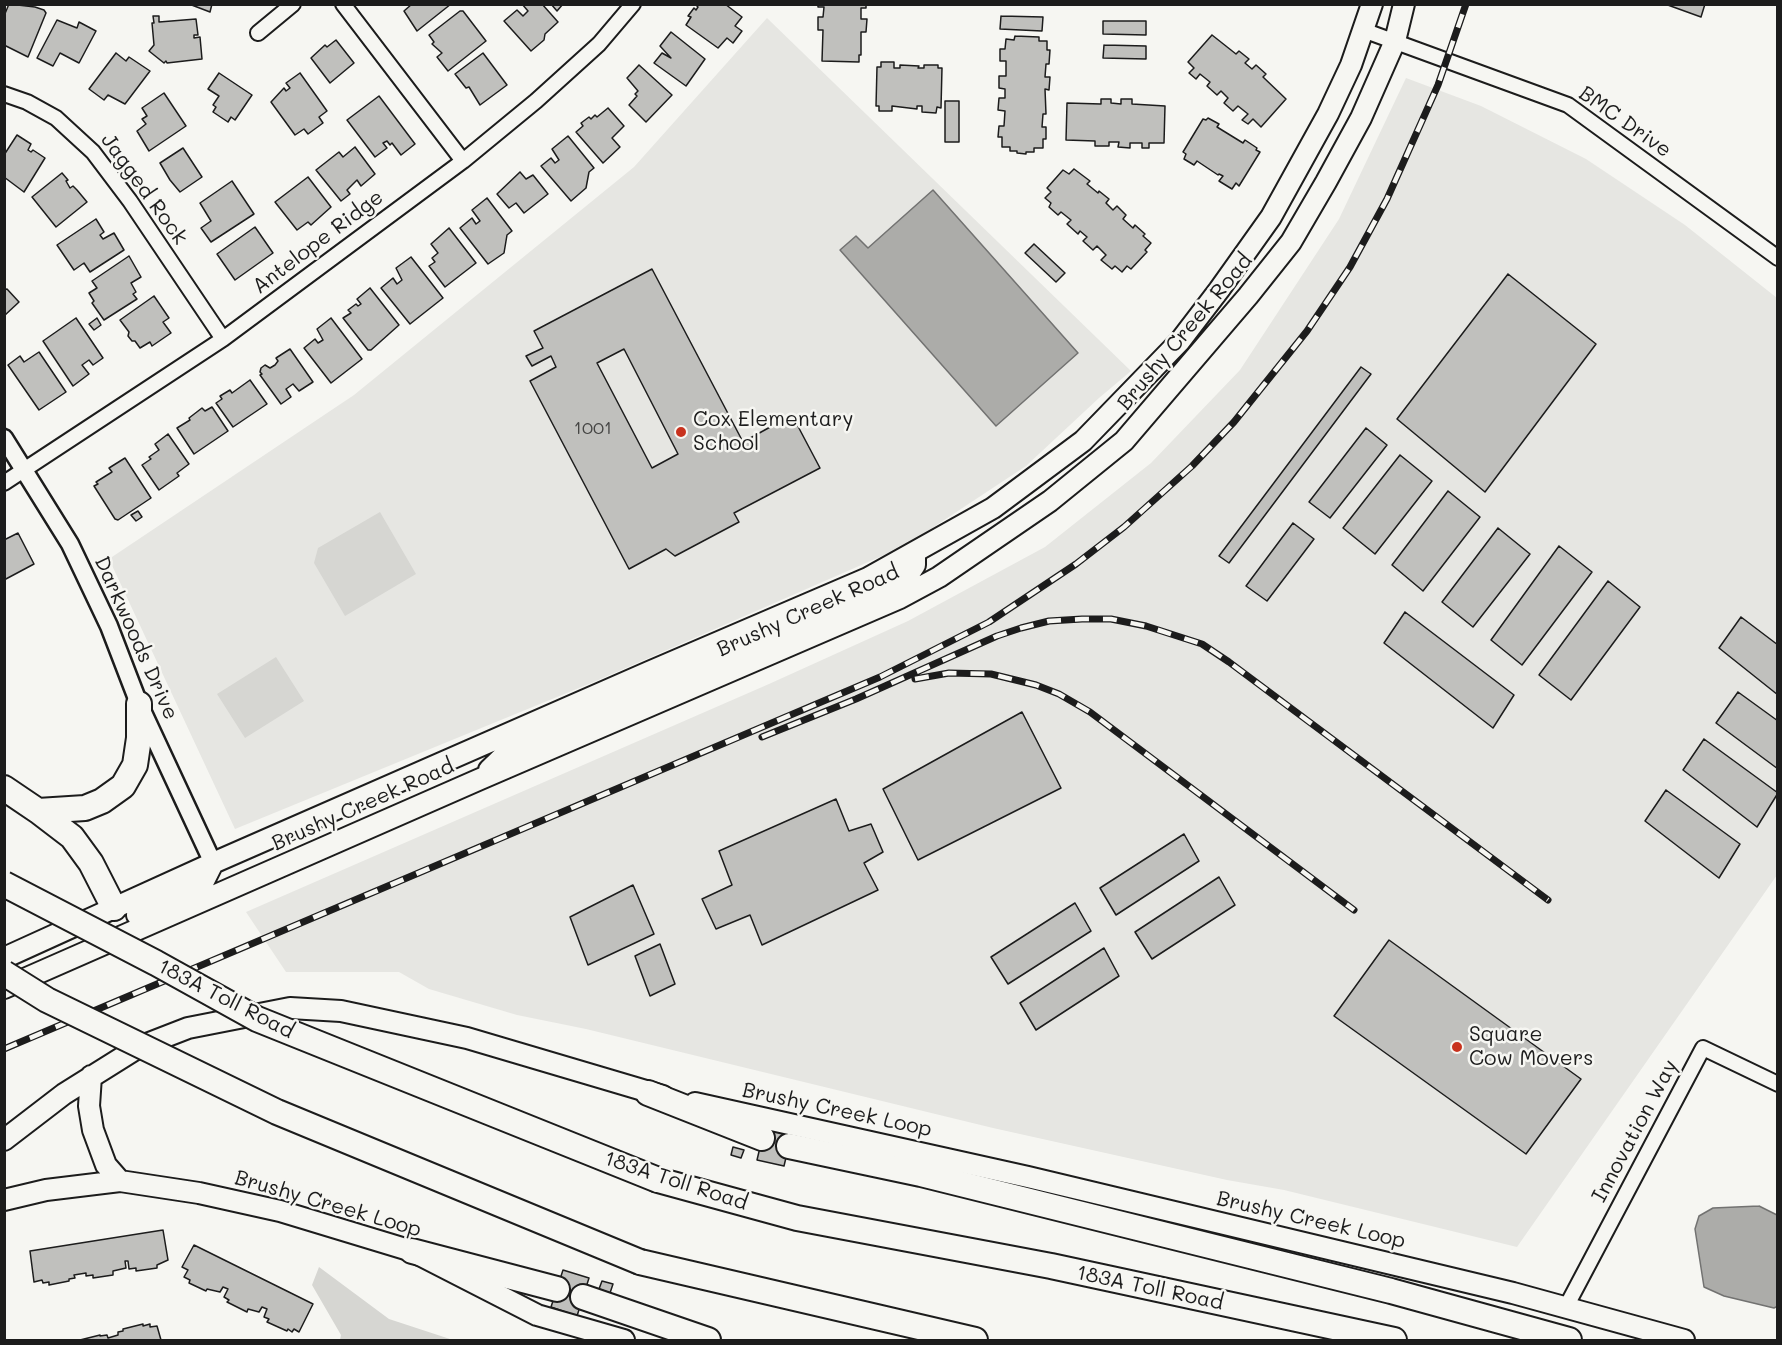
<!DOCTYPE html>
<style>
body{margin:0}
#map{position:relative;width:1782px;height:1345px;overflow:hidden;background:#f6f6f2;font-family:Mali,sans-serif}
canvas{display:block}
.frame{position:absolute;inset:0;border:6px solid #1c1c1c;pointer-events:none}
</style>
<div id="map">
<canvas width="1782" height="1345"></canvas>
<div class="frame"></div>
</div>
<script>
const ctx = document.querySelector('canvas').getContext('2d');
ctx.lineJoin = 'round';
function paint(path, color) { ctx.fillStyle = color; ctx.fill(path, 'evenodd'); }
const toPath = rows => new Path2D(rows.map(r => 'M' + r).join(''));
function strokePath(path, color, width, dash) { ctx.strokeStyle = color; ctx.lineWidth = width; ctx.lineCap = dash ? 'butt' : 'round'; ctx.setLineDash(dash || []); ctx.stroke(path); }
function write(font, color, halo, rows, align = 'center') {
  ctx.font = font + ' Mali,sans-serif'; ctx.lineWidth = 5; ctx.setLineDash([]); ctx.textBaseline = 'middle'; ctx.strokeStyle = halo; ctx.fillStyle = color; for (const [text, x, y, turn = 0] of rows) {
    ctx.save(); ctx.translate(x, y); ctx.rotate((+turn || 0) * Math.PI / 180); ctx.textAlign = isNaN(turn) ? turn : align; if (halo) ctx.strokeText(text, 0, 0); ctx.fillText(text, 0, 0); ctx.restore();
  }
}
paint(toPath([
 [767,18,1131,371,1099,398,1026,466,917,538,891,552,596,681,235,829,109,559,354,395,634,167],
 [1406,78,1481,106,1586,159,1685,225,1777,298,1777,875,1517,1247,1284,1190,1227,1180,993,1128,586,1029,517,1015,429,989,399,972,286,972,246,912,769,684,908,621,1045,547,1151,463,1240,370,1339,219]
]), '#e6e6e2');
paint(toPath([
 [380,512,416,574,345,616,314,563,318,548],
 [276,657,304,701,245,738,217,694],
 [319,1267,389,1319,453,1340,340,1340,341,1335,312,1285]
]), '#d6d6d2');
const water = toPath([
 [933,190,1078,353,996,426,840,250,856,236,868,248,933,190],
 [1759,1206,1777,1215,1778,1306,1774,1308,1724,1296,1704,1287,1695,1229,1699,1216,1713,1208,1759,1206]
]);
paint(water, '#acaca9');
strokePath(water, '#727271', 1.5);
const building = toPath([
 [9,4,35,7,44,10,46,13,28,57,4,45,4,16,9,4],
 [189,4,212,4,210,12,189,4],
 [412,4,451,4,417,31,404,11,412,4],
 [522,4,542,4,558,22,545,34,544,40,531,51,504,21,517,10,523,16,528,11,522,4],
 [551,4,563,4,557,11,551,4],
 [695,4,725,4,742,17,735,26,742,31,733,43,727,38,718,48,686,25,691,17,688,16,694,8,696,10,698,7,695,4],
 [818,4,866,4,866,8,861,8,861,19,867,19,866,32,861,32,861,55,859,55,859,62,822,61,823,30,818,30,818,17,823,17,824,7,818,7,818,4],
 [1665,4,1705,4,1701,17,1665,4],
 [460,11,463,11,486,41,448,71,437,57,442,53,432,44,434,42,429,35,460,11],
 [153,16,159,16,159,22,196,19,198,35,194,35,194,38,200,37,202,59,167,63,166,61,164,63,149,51,154,45,152,23,154,23,153,16],
 [1001,16,1043,17,1042,31,1000,29,1001,16],
 [57,20,77,28,79,22,96,31,79,63,60,53,53,66,37,58,57,20],
 [1103,21,1146,21,1146,35,1103,34,1103,21],
 [671,32,705,59,686,86,654,63,662,53,671,58,660,46,671,32],
 [1212,35,1236,54,1239,51,1249,59,1245,63,1252,69,1256,65,1266,74,1263,77,1286,99,1261,127,1253,119,1248,124,1242,120,1248,114,1238,106,1233,111,1224,103,1228,98,1221,91,1217,95,1207,86,1210,82,1200,74,1196,79,1189,73,1194,68,1188,62,1212,35],
 [1015,36,1039,37,1039,41,1047,41,1047,50,1050,50,1049,64,1046,64,1045,77,1050,77,1049,90,1045,89,1046,114,1043,114,1042,127,1046,127,1046,139,1043,139,1043,148,1034,148,1034,152,1026,152,1026,154,1017,153,1017,151,1010,151,1010,147,1002,147,1002,137,998,137,999,126,1004,126,1005,111,998,110,999,98,1005,98,1005,89,999,88,999,76,1006,76,1006,61,1000,61,1000,49,1005,49,1006,39,1014,40,1015,36],
 [336,40,354,63,330,83,311,58,325,45,327,47,336,40],
 [1104,45,1146,46,1146,59,1103,58,1104,45],
 [116,53,126,61,129,57,150,71,125,104,108,95,104,100,89,89,116,53],
 [483,53,507,85,480,105,469,87,466,88,455,74,483,53],
 [881,62,894,62,894,68,900,68,900,65,919,66,918,68,924,68,924,65,938,65,938,68,942,68,941,108,937,107,936,113,922,112,922,106,917,106,917,109,892,106,892,111,879,111,879,106,876,106,877,67,881,67,881,62],
 [639,65,672,95,646,122,629,105,637,96,635,94,638,91,627,78,639,65],
 [219,73,252,95,235,120,231,117,228,122,213,112,216,107,213,105,219,96,208,89,219,73],
 [300,73,327,111,319,117,323,123,308,134,304,129,295,135,271,102,284,88,286,91,290,88,286,83,300,73],
 [164,93,186,126,149,151,137,131,146,124,142,119,147,116,142,108,164,93],
 [379,96,415,144,401,155,392,143,390,145,387,141,383,143,387,148,375,157,347,120,379,96],
 [1101,99,1111,99,1111,103,1121,104,1121,99,1132,99,1132,104,1165,106,1164,143,1149,143,1149,148,1142,148,1142,143,1130,143,1130,148,1118,147,1119,142,1109,142,1109,146,1095,146,1095,141,1066,140,1067,103,1101,104,1101,99],
 [945,101,959,101,959,142,945,142,945,101],
 [608,108,624,126,612,138,620,147,603,163,576,132,583,126,581,123,589,117,591,119,595,115,597,117,608,108],
 [1208,118,1219,124,1217,127,1243,143,1245,140,1257,148,1256,150,1260,152,1239,186,1236,183,1232,189,1219,181,1223,176,1219,174,1218,175,1197,161,1194,165,1184,159,1186,154,1183,152,1203,119,1206,120,1208,118],
 [17,135,31,144,28,150,31,152,33,150,45,158,24,192,4,177,4,155,17,135],
 [568,136,594,168,589,172,586,188,571,201,541,166,551,158,555,163,559,160,552,149,568,136],
 [355,147,375,174,361,186,357,180,347,190,350,194,341,201,316,170,339,152,343,157,355,147],
 [183,148,202,177,180,192,170,180,160,163,183,148],
 [1074,169,1090,181,1087,184,1098,193,1099,191,1109,199,1106,203,1113,210,1117,206,1126,215,1123,219,1133,228,1135,225,1145,234,1143,236,1151,243,1145,250,1147,252,1131,269,1127,266,1122,272,1115,266,1112,269,1101,260,1106,255,1097,246,1093,250,1083,241,1087,237,1080,231,1078,234,1067,224,1071,220,1061,212,1058,215,1049,207,1051,203,1045,198,1051,192,1047,188,1063,170,1069,174,1074,169],
 [520,172,526,179,533,175,548,194,524,213,516,203,509,208,497,194,520,172],
 [62,173,68,180,66,181,70,188,73,186,77,190,87,202,56,227,32,197,62,173],
 [308,177,331,207,311,225,308,222,297,230,275,202,308,177],
 [232,181,254,214,211,242,201,228,211,221,200,203,232,181],
 [487,198,512,231,507,235,504,253,488,264,460,228,472,218,476,224,480,221,472,210,487,198],
 [96,219,104,232,100,235,103,239,114,233,124,250,90,272,84,263,74,270,57,245,96,219],
 [255,227,273,253,235,280,217,254,255,227],
 [449,228,476,263,445,287,429,266,435,262,432,258,438,253,431,244,449,228],
 [1034,244,1065,273,1056,282,1025,253,1034,244],
 [129,256,141,277,131,283,136,292,133,294,137,299,104,320,92,303,94,301,89,293,97,288,92,281,129,256],
 [411,257,443,298,410,324,381,288,393,278,397,284,402,280,396,268,411,257],
 [652,269,743,442,792,415,820,468,734,513,739,522,675,556,666,549,629,569,530,381,556,367,551,356,532,366,526,356,543,348,534,331,652,269],
 [624,349,678,454,652,468,597,363,624,349],
 [1508,274,1596,344,1485,492,1397,419,1508,274],
 [370,288,399,325,371,350,368,350,343,318,351,313,348,310,356,304,358,306,361,304,357,299,370,288],
 [7,289,19,302,4,316,4,290,7,289],
 [154,296,169,318,163,322,171,333,152,346,150,342,140,348,135,341,132,341,128,336,129,332,120,320,154,296],
 [76,318,103,358,93,365,89,360,82,365,89,374,73,386,43,341,76,318],
 [97,318,101,325,94,330,89,324,97,318],
 [331,318,362,359,331,383,304,348,315,339,318,343,323,340,317,329,331,318],
 [290,349,313,382,299,391,293,384,286,389,291,397,281,404,260,375,262,374,260,372,261,368,265,365,270,368,275,365,278,361,276,358,290,349],
 [39,352,66,392,39,410,8,365,20,356,24,362,39,352],
 [1361,367,1371,374,1229,563,1219,556,1361,367],
 [250,380,267,404,233,427,216,403,222,399,220,396,230,390,232,393,250,380],
 [212,407,228,431,194,454,177,428,190,420,189,418,202,408,205,411,212,407],
 [1366,428,1387,445,1330,518,1309,502,1366,428],
 [168,434,189,464,177,473,179,476,159,490,142,465,151,459,149,457,159,450,155,444,168,434],
 [1400,455,1432,481,1375,554,1343,528,1400,455],
 [125,458,151,498,118,520,115,519,94,486,98,484,96,482,112,472,109,468,125,458],
 [1448,491,1480,517,1423,591,1392,565,1448,491],
 [138,511,142,517,136,521,131,515,138,511],
 [1293,523,1314,539,1267,601,1246,586,1293,523],
 [1498,528,1530,554,1473,627,1442,602,1498,528],
 [18,533,34,564,4,580,4,540,18,533],
 [1559,546,1592,572,1522,665,1491,640,1559,546],
 [1608,581,1640,607,1571,700,1539,675,1608,581],
 [1405,612,1514,695,1493,728,1384,643,1405,612],
 [1741,617,1778,645,1778,695,1719,648,1741,617],
 [1738,692,1778,721,1778,769,1716,723,1738,692],
 [1022,712,1061,788,918,860,883,789,1022,712],
 [1704,739,1778,793,1757,827,1683,770,1704,739],
 [1666,790,1740,844,1719,878,1645,821,1666,790],
 [836,799,849,831,871,824,883,852,864,863,878,890,762,945,750,915,716,929,702,899,732,885,719,851,836,799],
 [1184,834,1199,861,1116,915,1100,888,1184,834],
 [1219,877,1235,905,1152,959,1135,932,1219,877],
 [633,885,654,934,588,965,570,917,633,885],
 [1075,903,1091,931,1008,984,991,957,1075,903],
 [1389,940,1581,1079,1526,1154,1334,1016,1389,940],
 [660,944,675,984,650,996,635,956,660,944],
 [1104,948,1119,976,1036,1030,1020,1003,1104,948],
 [766,1122,793,1128,784,1166,757,1160,766,1122],
 [733,1147,744,1150,741,1158,731,1155,733,1147],
 [163,1230,168,1260,157,1265,157,1268,136,1271,136,1268,129,1269,128,1261,125,1261,126,1268,113,1271,113,1275,93,1278,93,1275,86,1276,86,1273,74,1275,75,1278,69,1279,69,1281,49,1285,49,1282,43,1283,42,1280,34,1282,30,1251,163,1230],
 [194,1245,313,1304,299,1332,294,1329,292,1332,288,1329,287,1331,267,1322,269,1319,264,1317,267,1309,262,1307,259,1312,248,1309,247,1312,227,1302,229,1300,224,1297,228,1289,223,1287,220,1292,207,1289,206,1291,189,1283,190,1280,184,1277,188,1270,182,1267,194,1245],
 [563,1270,589,1278,577,1316,551,1307,563,1270],
 [602,1281,613,1284,610,1293,599,1289,602,1281],
 [143,1324,143,1326,150,1324,150,1327,157,1326,161,1340,80,1340,100,1335,100,1336,107,1335,108,1338,118,1335,118,1332,123,1331,123,1329,143,1324]
]);
paint(building, '#c0c0bd');
strokePath(building, '#1c1c1c', 1.5);
const minor = toPath([
 [343,4,463,161],
 [1363,30,1568,105,1778,258],
 [258,33,293,4],
 [4,94,27,102,56,118,93,152,130,201,223,339],
 [4,483,223,339,463,161,536,101,599,44,633,4],
 [1566,1307,1703,1048,1778,1084]
]);
const tertiary = toPath([
 [4,438,70,544,109,626,139,704,213,863]
]);
const secondary = toPath([
 [489,770,516,744,851,603,894,583,909,574,915,565,915,553],
 [137,915,193,891,204,881,213,863],
 [4,958,213,863,649,672,868,578,993,508,1083,441,1180,341,1219,290,1271,217,1328,114,1351,65,1372,4],
 [4,988,478,780,900,598,939,577,1050,501,1124,441,1248,296,1291,242,1326,182,1361,118,1395,41,1404,4],
 [91,1076,89,1106,93,1130,106,1165,120,1181],
 [695,1103,1028,1177,1513,1293,1684,1340],
 [4,1140,64,1094,139,1047,188,1028,290,1008,341,1011,467,1038,663,1096],
 [4,1200,46,1190,120,1181,199,1193,280,1211,412,1251,537,1315,624,1340]
]);
const motorway = toPath([
 [4,788,38,811,72,837,91,863,114,908],
 [38,811,85,808,102,801,123,786,135,765,139,738,139,704],
 [648,1093,762,1138],
 [789,1146,921,1174,1391,1291,1569,1340],
 [658,1180,797,1218,1051,1266,1394,1340],
 [412,1251,557,1289],
 [640,1262,975,1340],
 [583,1297,708,1340]
]);
strokePath(minor, '#1c1c1c', 18);
strokePath(tertiary, '#1c1c1c', 21);
strokePath(secondary, '#1c1c1c', 24);
strokePath(motorway, '#1c1c1c', 28);
strokePath(minor, '#f6f6f2', 14);
strokePath(tertiary, '#f6f6f2', 16);
strokePath(secondary, '#f6f6f2', 20);
strokePath(motorway, '#f6f6f2', 24);
const rail = toPath([
 [915,679,949,673,991,674,1036,685,1059,694,1090,712,1354,910],
 [762,737,856,699,997,636,1021,628,1049,621,1082,619,1111,619,1146,626,1202,644,1229,662,1548,900],
 [4,1049,880,677,989,622,1076,564,1124,527,1192,466,1234,422,1307,331,1350,267,1387,199,1438,85,1466,4]
]);
strokePath(rail, '#1c1c1c', 7);
strokePath(rail, '#f6f6f2', 4.5, [14]);
const motorwayBridge = toPath([
 [4,884,156,963,257,1019,658,1180],
 [4,973,47,1000,277,1112,640,1262]
]);
strokePath(motorwayBridge, '#1c1c1c', 28, []);
strokePath(motorwayBridge, '#f6f6f2', 24);
for (const [x, y, r, color] of [
 [681,432,6,"#c8321e"],
 [1457,1047,6,"#c8321e"]
]) { const dot = new Path2D(); dot.arc(x, y, r, 0, 2 * Math.PI); ctx.fillStyle = color; ctx.fill(dot); strokePath(dot, '#f6f6f2', 2); }
write('18px', '#454544', null, [
 ["1001",593,428]
]);
write('21px', '#1c1c1c', '#f6f6f2', [
 ["BMC Drive",1625,122,35],
 ["Jagged Rock",144,189,54],
 ["Antelope Ridge",318,242,-37],
 ["Brushy Creek Road",1185,332,-50],
 ["Brushy Creek Road",808,611,-24],
 ["Darkwoods Drive",136,638,66],
 ["Brushy Creek Road",363,805,-24],
 ["183A Toll Road",226,999,27],
 ["Brushy Creek Loop",837,1110,12],
 ["Innovation Way",1635,1131,-62],
 ["183A Toll Road",676,1181,18],
 ["Brushy Creek Loop",328,1204,16],
 ["Brushy Creek Loop",1311,1220,13],
 ["183A Toll Road",1150,1288,12]
]);
write('21px', '#1c1c1c', '#f6f6f2', [
 ["Cox Elementary",693,420],
 ["School",693,444],
 ["Square",1469,1035],
 ["Cow Movers",1469,1059]
], 'left');
</script>
